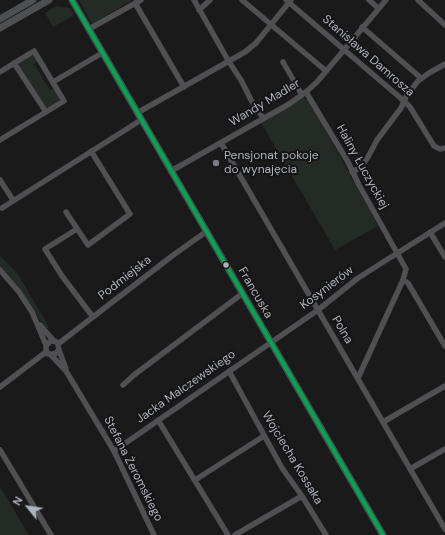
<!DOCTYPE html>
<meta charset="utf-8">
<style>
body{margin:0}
#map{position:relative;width:445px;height:535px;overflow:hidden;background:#1a1a1b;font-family:"DM Sans",sans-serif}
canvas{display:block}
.north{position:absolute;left:8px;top:487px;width:40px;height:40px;-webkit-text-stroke:3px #151516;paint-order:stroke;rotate:300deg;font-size:11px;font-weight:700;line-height:16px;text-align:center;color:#aeb2ba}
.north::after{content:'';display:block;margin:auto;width:14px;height:18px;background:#aeb2ba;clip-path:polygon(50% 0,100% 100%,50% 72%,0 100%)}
</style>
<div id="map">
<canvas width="445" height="535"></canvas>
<div class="north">N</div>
</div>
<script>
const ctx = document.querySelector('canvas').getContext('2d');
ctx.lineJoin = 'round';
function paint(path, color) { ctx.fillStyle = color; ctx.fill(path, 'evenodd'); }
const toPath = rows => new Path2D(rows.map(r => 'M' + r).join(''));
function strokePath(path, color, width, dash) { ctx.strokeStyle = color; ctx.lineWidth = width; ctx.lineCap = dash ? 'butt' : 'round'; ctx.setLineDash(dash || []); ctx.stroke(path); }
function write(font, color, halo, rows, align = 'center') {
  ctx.font = font + ' "DM Sans",sans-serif'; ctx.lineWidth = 4; ctx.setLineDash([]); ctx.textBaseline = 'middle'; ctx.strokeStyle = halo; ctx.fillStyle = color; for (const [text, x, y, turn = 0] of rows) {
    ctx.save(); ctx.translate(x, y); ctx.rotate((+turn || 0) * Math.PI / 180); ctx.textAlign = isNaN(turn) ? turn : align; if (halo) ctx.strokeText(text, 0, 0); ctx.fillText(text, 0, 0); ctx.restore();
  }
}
paint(toPath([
 [79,0,132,0,92,24],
 [56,6,71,8,74,15,53,27,45,13],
 [32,55,35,57,38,61,34,64,50,90,53,88,59,97,59,100,58,103,49,108,46,107,19,67,19,64,20,62],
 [303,97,309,100,378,226,335,250,261,123],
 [0,256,17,273,49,327,46,329,23,294,0,267],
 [0,487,29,535,0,535]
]), '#242a25');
strokePath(toPath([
 [194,0,229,62,241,80,251,100,263,118],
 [242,0,326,71],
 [286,0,404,101,410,107,434,146,440,149,445,148],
 [369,0,378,8],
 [418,0,445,25],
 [135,3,184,87],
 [199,10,210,0],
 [362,27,421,78],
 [89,29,141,0],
 [283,62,302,95],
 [14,63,46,112],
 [0,72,34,51,64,101,0,140],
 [53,82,102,53],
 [306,92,348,162,359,185,406,269,403,280,358,378],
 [137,113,245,52,256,43,291,0],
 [221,143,445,529],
 [171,171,289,104,306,92,317,82,386,0],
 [352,172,361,167,368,157,377,140,401,108,407,95,418,81,429,73,445,64],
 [0,180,13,200],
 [2,208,141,120],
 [66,212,88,245,130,214,91,151],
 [77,229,45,249,62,276,93,317],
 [430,232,445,257],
 [0,270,19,292,32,312,46,345],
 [403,280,408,283,445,346],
 [40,325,54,341],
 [58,344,172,256,207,231],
 [59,350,55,354,48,354,46,350,46,345,51,341,55,341,58,344,59,350,66,369],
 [51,355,66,371,114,451,154,535],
 [229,371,282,468,302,496,326,535],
 [123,385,134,375,243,293],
 [0,387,46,352],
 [158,420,228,535],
 [383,422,445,386],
 [0,450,51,535],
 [114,451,318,310,358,278,445,223],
 [410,469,445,449],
 [195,480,264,436],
 [235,535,302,496]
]), '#505053', 5.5);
strokePath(toPath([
 [72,0,383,535],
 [0,19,33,0],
 [0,28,49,0]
]), '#4e4f51', 7);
strokePath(toPath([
 [72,0,383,535]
]), '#00a651', 4);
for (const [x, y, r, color] of [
 [216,163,4,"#7a7d82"],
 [226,265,3.5,"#aeb2ba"]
]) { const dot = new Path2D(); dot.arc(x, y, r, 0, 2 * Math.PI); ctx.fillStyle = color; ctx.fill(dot); strokePath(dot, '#151516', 1.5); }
write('12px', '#aeb2ba', '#151516', [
 ["Stanisława Damrosza",368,56,41],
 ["Wandy Madler",265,103,-31],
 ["Haliny Łuczyckiej",362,167,61],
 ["Podmiejska",125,278,-38],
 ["Kosynierów",327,288,-37],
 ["Francuska",255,293,60],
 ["Polna",342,330,60],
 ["Jacka Malczewskiego",186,387,-35],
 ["Wojciecha Kossaka",292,458,59],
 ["Stefana Żeromskiego",133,469,63]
]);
write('12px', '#aeb2ba', '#151516', [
 ["Pensjonat pokoje",224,156],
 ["do wynajęcia",224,170]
], 'left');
</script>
